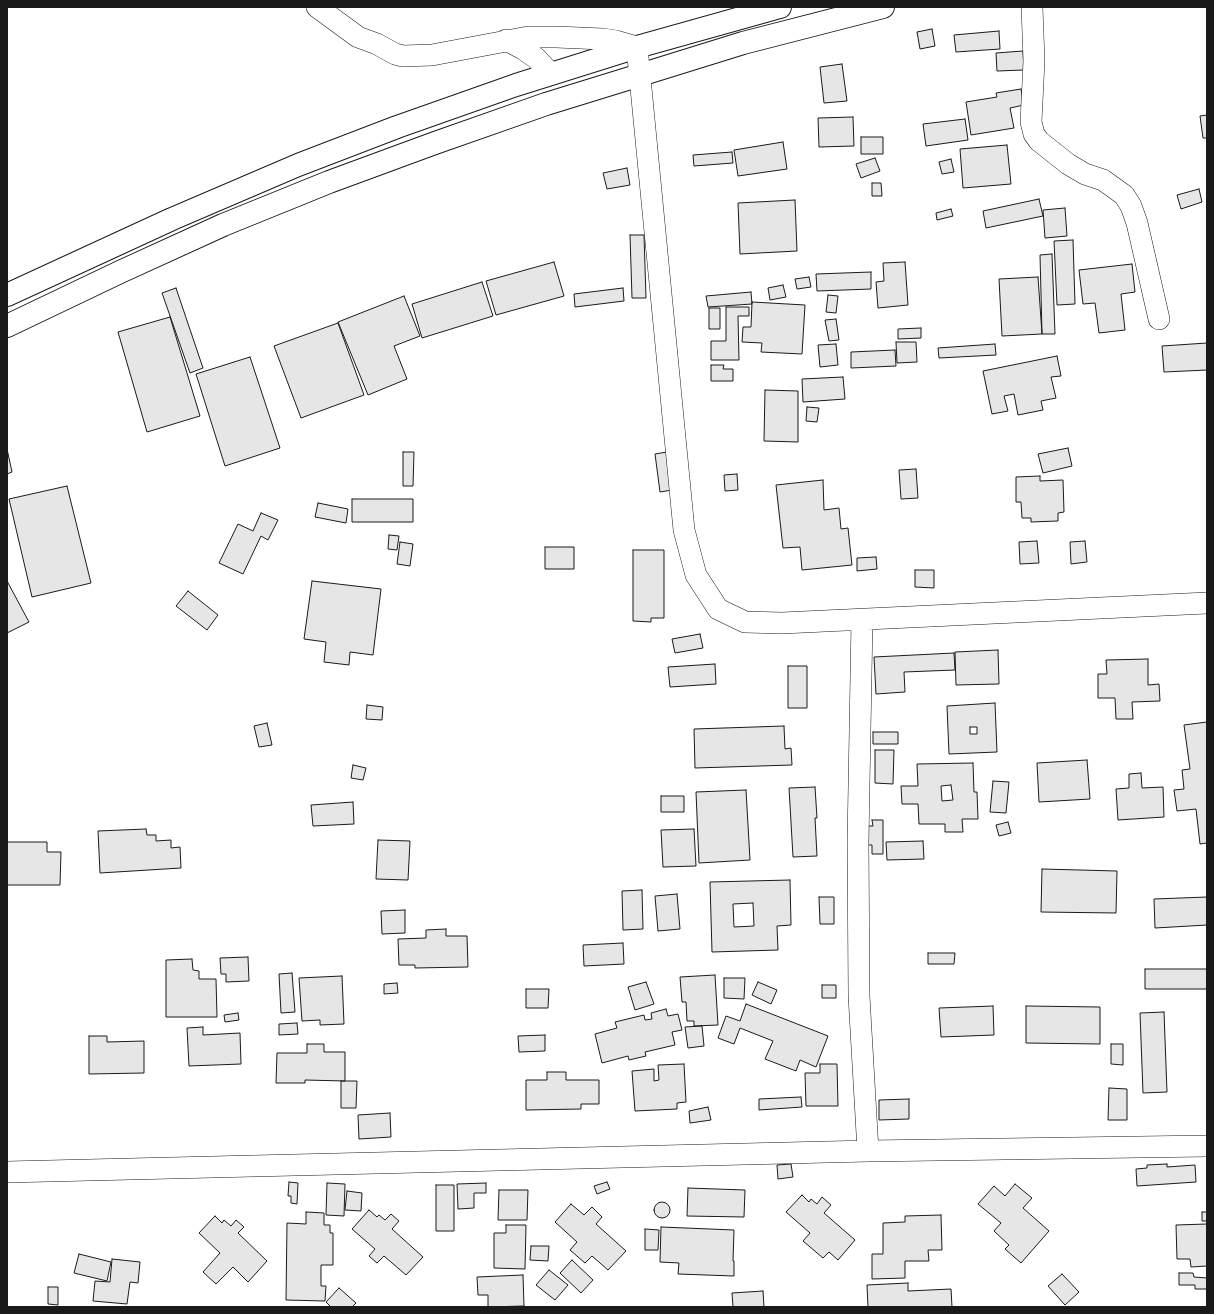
<!DOCTYPE html>
<style>
body{margin:0}
#map{position:relative;width:1214px;height:1314px;overflow:hidden;background:#fff;font-family:"Nunito Sans",sans-serif}
canvas{display:block}
.frame{position:absolute;inset:0;border:8px solid #1a1a1a;pointer-events:none}
</style>
<div id="map">
<canvas width="1214" height="1314"></canvas>
<div class="frame"></div>
</div>
<script>
const ctx = document.querySelector('canvas').getContext('2d');
ctx.lineJoin = 'round';
function paint(path, color) { ctx.fillStyle = color; ctx.fill(path, 'evenodd'); }
const toPath = rows => new Path2D(rows.map(r => 'M' + r).join(''));
function strokePath(path, color, width, dash) { ctx.strokeStyle = color; ctx.lineWidth = width; ctx.lineCap = dash ? 'butt' : 'round'; ctx.setLineDash(dash || []); ctx.stroke(path); }
const building = toPath([
 [932,29,935,46,920,49,917,32,932,29],
 [999,31,1000,49,956,52,954,35,999,31],
 [1023,51,1024,70,997,71,996,53,1023,51],
 [842,64,847,101,824,103,820,67,842,64],
 [1021,89,1024,105,1010,108,1014,128,971,135,966,102,997,97,996,93,1021,89],
 [1207,115,1207,138,1203,138,1200,116,1207,115],
 [853,117,854,146,819,147,818,118,853,117],
 [965,119,968,140,926,146,923,124,965,119],
 [861,137,883,137,883,154,861,154,861,137],
 [783,142,787,169,738,176,734,150,783,142],
 [1007,145,1011,184,963,188,960,149,1007,145],
 [732,152,733,163,694,166,693,155,732,152],
 [875,158,880,171,861,178,856,164,875,158],
 [951,159,954,172,942,174,939,162,951,159],
 [627,168,630,185,607,189,603,173,627,168],
 [872,183,881,183,882,196,872,196,872,183],
 [1199,189,1202,202,1181,209,1177,195,1199,189],
 [1039,199,1043,216,986,228,983,211,1039,199],
 [795,200,797,251,740,254,738,203,795,200],
 [1065,208,1067,236,1045,238,1043,210,1065,208],
 [951,209,953,216,937,220,936,213,951,209],
 [630,235,644,235,646,298,632,298,630,235],
 [1073,240,1075,304,1057,305,1054,241,1073,240],
 [1052,254,1055,334,1042,334,1040,255,1052,254],
 [554,262,564,296,496,315,486,281,554,262],
 [905,262,908,305,878,308,876,282,884,281,883,263,905,262],
 [1132,264,1135,292,1121,294,1125,330,1099,333,1095,303,1083,304,1079,270,1132,264],
 [871,272,871,289,817,291,816,274,871,272],
 [809,277,811,287,797,289,795,279,809,277],
 [1038,277,1042,334,1002,336,999,279,1038,277],
 [482,282,493,316,422,338,412,304,482,282],
 [783,285,786,297,770,300,768,288,783,285],
 [176,288,203,368,190,373,162,293,176,288],
 [623,288,624,301,575,307,574,294,623,288],
 [751,292,752,304,708,307,706,296,751,292],
 [828,295,838,296,836,313,826,312,828,295],
 [404,296,420,336,394,346,407,379,368,395,338,322,404,296],
 [752,302,805,305,802,354,761,352,762,343,742,342,743,327,751,327,752,302],
 [726,307,749,307,749,316,738,316,739,360,711,360,711,341,726,341,726,307],
 [709,308,720,308,720,329,709,329,709,308],
 [170,317,200,416,147,432,118,332,170,317],
 [836,319,839,340,829,341,825,320,836,319],
 [338,323,364,395,301,418,274,346,338,323],
 [921,328,921,338,898,339,898,329,921,328],
 [896,342,916,342,917,362,897,363,896,342],
 [1207,343,1207,370,1164,372,1162,346,1207,343],
 [836,344,838,365,820,367,818,345,836,344],
 [995,344,996,355,939,358,938,348,995,344],
 [895,350,896,366,851,368,851,352,895,350],
 [1057,356,1061,376,1051,377,1056,398,1041,401,1043,410,1018,415,1014,394,1004,396,1008,411,992,414,983,371,1057,356],
 [250,357,280,448,225,466,196,374,250,357],
 [711,365,724,365,723,369,733,369,733,381,711,381,711,365],
 [843,377,845,399,803,402,802,379,843,377],
 [765,390,798,391,798,442,764,441,765,390],
 [807,407,819,408,817,422,806,421,807,407],
 [1068,448,1072,466,1043,473,1038,454,1068,448],
 [7,449,12,472,7,474,7,449],
 [403,452,414,452,413,486,403,486,403,452],
 [667,452,672,490,660,492,655,454,667,452],
 [916,469,918,498,901,499,899,470,916,469],
 [737,474,738,490,725,491,724,475,737,474],
 [1040,476,1040,481,1063,480,1064,512,1058,513,1058,521,1031,522,1031,518,1022,518,1021,502,1016,502,1016,477,1040,476],
 [823,480,824,510,839,508,841,529,848,528,852,565,802,570,800,547,783,548,776,485,823,480],
 [67,486,91,583,32,597,9,499,67,486],
 [352,499,413,499,413,522,352,522,352,499],
 [318,503,348,509,346,523,315,517,318,503],
 [261,513,278,520,268,540,261,536,243,574,219,563,238,524,253,531,261,513],
 [389,535,399,536,397,550,388,549,389,535],
 [1037,541,1039,563,1020,564,1019,542,1037,541],
 [1085,541,1087,562,1071,564,1070,542,1085,541],
 [400,542,413,544,410,566,397,564,400,542],
 [545,547,574,547,574,569,545,569,545,547],
 [633,550,664,550,664,618,651,618,651,622,633,621,633,550],
 [876,557,877,569,857,571,857,558,876,557],
 [915,570,934,570,934,588,915,587,915,570],
 [7,581,29,622,7,633,7,581],
 [312,581,381,589,373,655,350,652,349,665,324,662,326,642,304,639,312,581],
 [188,591,218,615,207,630,176,606,188,591],
 [700,634,703,648,675,653,672,639,700,634],
 [998,650,999,684,956,685,955,652,998,650],
 [954,653,955,670,904,672,905,692,876,694,874,657,954,653],
 [1148,659,1148,685,1159,684,1160,701,1132,702,1133,719,1116,719,1115,698,1098,698,1098,674,1107,674,1106,660,1148,659],
 [715,664,716,684,670,687,668,667,715,664],
 [788,666,807,666,807,708,788,708,788,666],
 [995,703,997,752,949,754,947,706,995,703],
 [970,727,977,727,977,734,970,734,970,727],
 [367,705,383,707,382,720,366,719,367,705],
 [1207,722,1207,843,1200,844,1196,809,1177,811,1174,790,1184,789,1182,770,1190,769,1184,725,1207,722],
 [267,723,272,745,259,747,254,726,267,723],
 [784,726,785,749,791,748,792,765,695,768,694,729,784,726],
 [873,732,898,732,898,744,873,744,873,732],
 [875,750,894,750,893,784,875,783,875,750],
 [1087,760,1090,799,1039,802,1037,763,1087,760],
 [973,763,974,792,977,792,978,819,962,819,963,832,945,832,945,824,919,824,918,804,902,804,901,786,918,786,917,764,973,763],
 [951,785,953,800,942,801,941,786,951,785],
 [353,765,366,768,363,780,351,778,353,765],
 [1141,773,1142,788,1163,787,1164,817,1118,820,1116,789,1129,788,1129,774,1141,773],
 [993,781,1009,782,1006,813,990,812,993,781],
 [815,787,817,818,815,818,817,856,793,857,789,788,815,787],
 [746,790,750,860,699,863,696,792,746,790],
 [661,796,684,796,684,812,661,812,661,796],
 [353,802,354,824,313,826,311,805,353,802],
 [872,820,883,820,883,854,872,854,872,845,867,845,867,826,873,826,872,820],
 [1008,822,1011,833,999,836,996,825,1008,822],
 [146,829,147,835,156,835,156,841,171,840,171,848,180,847,181,868,100,873,98,831,146,829],
 [694,829,696,866,663,867,661,830,694,829],
 [378,840,410,841,408,880,376,879,378,840],
 [923,841,924,859,887,860,886,842,923,841],
 [7,842,47,842,47,852,61,852,60,885,7,885,7,842],
 [1042,869,1117,871,1116,913,1041,912,1042,869],
 [790,880,791,925,777,926,778,950,712,952,710,882,790,880],
 [753,903,754,926,734,927,733,904,753,903],
 [642,890,643,929,623,930,622,891,642,890],
 [677,894,680,929,658,931,655,896,677,894],
 [819,897,834,897,834,924,820,924,819,897],
 [1207,897,1207,925,1155,928,1154,899,1207,897],
 [405,910,405,933,382,934,381,911,405,910],
 [446,929,446,936,467,936,468,967,415,968,415,965,399,965,398,939,426,938,426,930,446,929],
 [623,943,624,964,584,966,583,945,623,943],
 [928,953,955,953,954,964,928,964,928,953],
 [248,957,249,981,226,982,226,974,221,974,220,958,248,957],
 [192,959,193,970,199,971,199,979,216,979,217,1017,166,1017,166,960,192,959],
 [1145,969,1207,969,1207,989,1145,989,1145,969],
 [292,973,295,1012,281,1013,279,974,292,973],
 [715,975,718,1025,694,1026,694,1021,687,1021,686,1002,682,1002,680,977,715,975],
 [342,976,344,1024,320,1025,320,1020,302,1021,299,978,342,976],
 [724,978,745,978,744,999,724,998,724,978],
 [646,982,654,1004,635,1010,628,987,646,982],
 [758,982,777,990,771,1004,752,995,758,982],
 [397,983,398,993,384,994,384,984,397,983],
 [822,985,836,985,836,998,822,998,822,985],
 [526,989,549,989,548,1008,526,1008,526,989],
 [746,1004,828,1036,816,1067,800,1060,796,1071,765,1059,773,1041,740,1028,734,1044,718,1038,726,1016,740,1021,746,1004],
 [993,1006,994,1035,941,1037,939,1008,993,1006],
 [1026,1006,1100,1007,1100,1044,1026,1043,1026,1006],
 [666,1009,668,1016,678,1014,682,1030,672,1032,675,1045,645,1052,646,1056,629,1060,628,1056,602,1063,595,1034,617,1028,615,1022,644,1015,645,1020,652,1019,651,1013,666,1009],
 [1164,1012,1167,1092,1143,1093,1140,1013,1164,1012],
 [238,1013,239,1020,225,1022,224,1015,238,1013],
 [297,1023,298,1034,279,1035,279,1024,297,1023],
 [702,1026,704,1046,688,1048,685,1027,702,1026],
 [203,1027,203,1035,240,1033,241,1064,189,1066,187,1028,203,1027],
 [545,1035,545,1051,519,1052,518,1036,545,1035],
 [89,1036,107,1036,107,1042,144,1041,144,1073,89,1074,89,1036],
 [307,1044,324,1044,324,1052,345,1052,345,1081,305,1080,305,1083,276,1083,277,1053,307,1053,307,1044],
 [1111,1044,1123,1044,1123,1065,1111,1064,1111,1044],
 [684,1064,686,1102,677,1103,677,1109,635,1111,632,1071,654,1069,654,1081,659,1080,658,1065,684,1064],
 [820,1064,837,1064,838,1106,806,1106,805,1073,820,1073,820,1064],
 [547,1072,566,1072,566,1080,599,1080,599,1104,581,1104,581,1109,526,1110,526,1080,547,1080,547,1072],
 [341,1081,357,1081,356,1108,341,1108,341,1081],
 [1109,1088,1127,1089,1127,1120,1108,1120,1109,1088],
 [801,1097,802,1107,759,1110,759,1099,801,1097],
 [909,1099,909,1119,879,1120,879,1100,909,1099],
 [708,1107,711,1120,690,1123,689,1111,708,1107],
 [390,1113,391,1137,359,1139,358,1115,390,1113],
 [791,1164,793,1177,778,1179,777,1165,791,1164],
 [1167,1164,1167,1167,1195,1165,1196,1182,1137,1186,1136,1169,1147,1168,1147,1165,1167,1164],
 [289,1182,298,1183,297,1204,291,1203,291,1196,288,1196,289,1182],
 [607,1182,610,1189,597,1194,594,1186,607,1182],
 [327,1183,345,1184,344,1216,326,1215,327,1183],
 [486,1183,486,1193,474,1193,474,1208,458,1209,457,1184,486,1183],
 [1015,1184,1032,1198,1023,1208,1049,1231,1021,1263,1005,1249,1009,1245,994,1231,1001,1223,978,1204,994,1186,1005,1196,1015,1184],
 [436,1185,454,1185,454,1231,436,1231,436,1185],
 [688,1188,745,1190,744,1217,687,1216,688,1188],
 [499,1190,528,1190,527,1220,498,1220,499,1190],
 [347,1191,362,1193,361,1211,345,1210,347,1191],
 [802,1195,809,1202,811,1199,817,1204,822,1197,831,1205,824,1213,855,1240,838,1260,829,1252,823,1258,803,1241,810,1233,786,1212,802,1195],
 '654 1210a8 8 0 1 1 16 0a8 8 0 1 1-16 0Z',
 [571,1204,584,1215,592,1207,602,1217,596,1224,626,1251,608,1270,592,1256,585,1263,570,1250,577,1242,555,1222,571,1204],
 [369,1210,377,1217,379,1215,385,1220,391,1214,399,1221,392,1229,423,1257,406,1275,384,1256,377,1263,369,1256,375,1249,352,1229,369,1210],
 [306,1212,324,1213,324,1225,330,1225,330,1233,333,1233,333,1265,321,1265,321,1286,326,1286,325,1301,286,1300,287,1223,306,1224,306,1212],
 [1202,1212,1207,1212,1207,1221,1202,1221,1202,1212],
 [941,1215,942,1250,928,1250,929,1261,905,1261,905,1278,872,1279,872,1254,883,1254,883,1223,905,1222,905,1216,941,1215],
 [215,1216,222,1223,224,1220,231,1226,236,1220,244,1227,238,1233,267,1261,248,1282,233,1267,216,1284,203,1272,220,1253,199,1233,215,1216],
 [1207,1224,1207,1266,1191,1267,1190,1259,1177,1259,1176,1225,1207,1224],
 [506,1225,526,1225,525,1269,494,1268,494,1233,506,1233,506,1225],
 [661,1227,734,1230,733,1261,734,1261,734,1276,678,1274,679,1263,660,1262,661,1227],
 [645,1229,659,1230,658,1250,645,1250,645,1229],
 [531,1246,549,1246,548,1261,530,1260,531,1246],
 [79,1254,111,1262,107,1281,74,1273,79,1254],
 [112,1259,140,1262,138,1283,130,1282,127,1304,93,1301,95,1281,110,1282,112,1259],
 [572,1260,593,1280,581,1293,560,1273,572,1260],
 [549,1270,568,1285,555,1300,536,1285,549,1270],
 [1179,1273,1193,1273,1194,1277,1207,1278,1207,1289,1195,1289,1195,1285,1179,1285,1179,1273],
 [1062,1274,1079,1292,1065,1305,1048,1286,1062,1274],
 [523,1275,524,1306,488,1307,488,1295,478,1295,477,1277,523,1275],
 [908,1283,908,1291,951,1289,952,1307,868,1307,867,1285,908,1283],
 [48,1287,58,1287,58,1305,48,1304,48,1287],
 [339,1288,356,1303,352,1307,331,1307,326,1302,339,1288],
 [763,1291,764,1307,733,1307,732,1293,763,1291]
]);
paint(building, '#e6e6e6');
strokePath(building, '#1a1a1a', 1);
const minor = toPath([
 [317,7,358,37,377,44,395,54,403,56,432,55,528,37,556,37,603,39,616,41,637,47,684,530,696,575,718,609,745,622,782,623,1207,603],
 [1032,7,1034,61,1031,122,1034,134,1039,141,1068,164,1085,174,1103,180,1124,195,1131,206,1137,223,1159,319],
 [506,40,523,49,536,58,551,74],
 [862,620,858,841,859,996,868,1151],
 [7,1172,868,1151,1207,1146]
]);
const highway = toPath([
 [7,295,172,219,298,165,397,127,516,85,637,47,780,7],
 [7,326,120,272,223,225,329,182,435,143,546,104,640,75,743,43,883,7]
]);
strokePath(minor, '#1a1a1a', 22);
strokePath(highway, '#1a1a1a', 24);
strokePath(minor, '#fff', 21);
strokePath(highway, '#fff', 22);
</script>
